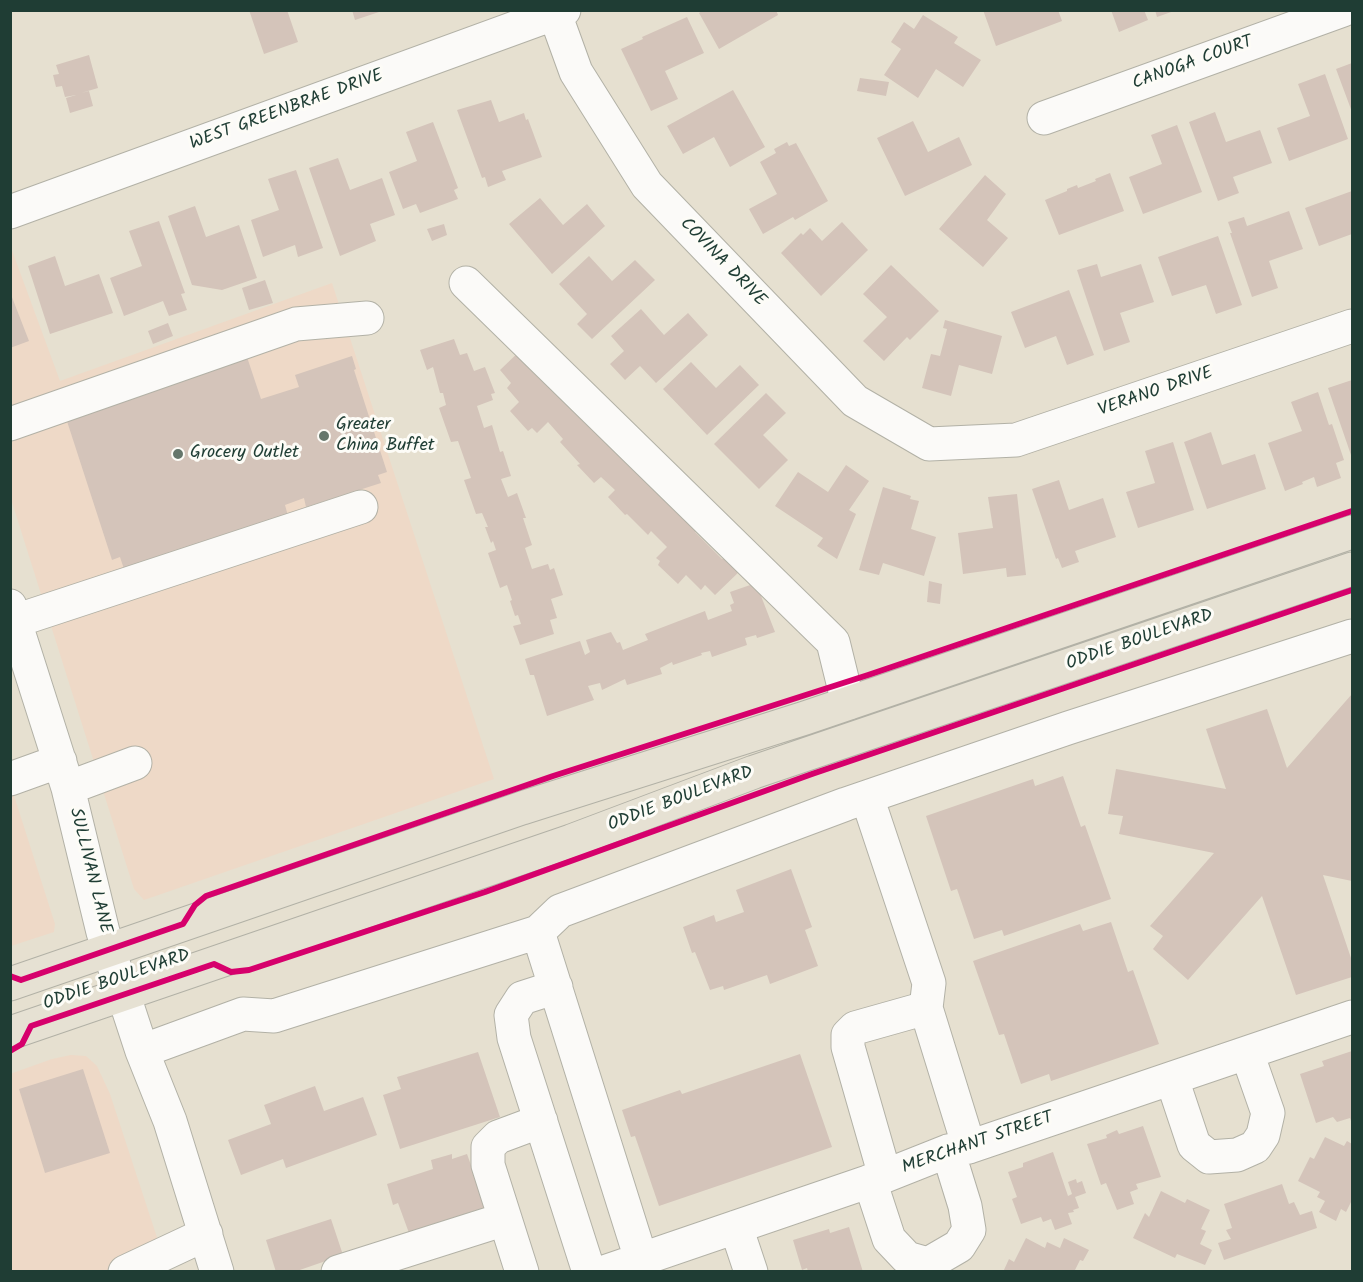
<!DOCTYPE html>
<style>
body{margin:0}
#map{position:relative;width:1363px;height:1282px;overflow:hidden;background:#e6e0d0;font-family:Kalam,sans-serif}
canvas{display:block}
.frame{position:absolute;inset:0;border:12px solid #1f3d34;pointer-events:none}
</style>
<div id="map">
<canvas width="1363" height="1282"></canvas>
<div class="frame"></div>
</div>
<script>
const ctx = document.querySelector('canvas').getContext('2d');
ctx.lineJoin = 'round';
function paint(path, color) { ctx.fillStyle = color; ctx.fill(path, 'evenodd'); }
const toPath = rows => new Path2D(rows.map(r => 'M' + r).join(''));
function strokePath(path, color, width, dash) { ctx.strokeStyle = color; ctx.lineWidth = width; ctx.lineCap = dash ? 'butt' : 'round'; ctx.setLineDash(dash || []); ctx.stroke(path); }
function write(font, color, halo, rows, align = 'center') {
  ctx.font = font + ' Kalam,sans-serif'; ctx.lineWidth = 6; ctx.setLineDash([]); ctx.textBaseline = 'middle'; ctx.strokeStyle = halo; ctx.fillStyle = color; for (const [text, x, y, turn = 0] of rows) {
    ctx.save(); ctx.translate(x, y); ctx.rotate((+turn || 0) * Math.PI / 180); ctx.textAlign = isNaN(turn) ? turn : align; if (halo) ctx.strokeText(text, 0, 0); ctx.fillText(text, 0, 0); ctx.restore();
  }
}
paint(toPath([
 [10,245,60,381,332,283,494,779,144,900,134,889,11,499],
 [10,783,55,924,54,932,11,946],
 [71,1055,86,1056,97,1066,110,1094,168,1271,11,1271,10,1074,52,1059]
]), '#eed9c7');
paint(toPath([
 [249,10,287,10,298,42,264,54],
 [352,10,382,10,382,11,355,20],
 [703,10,776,10,778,15,719,49,699,13],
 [983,10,1058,10,1062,21,996,46],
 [1111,10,1144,10,1148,20,1119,32],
 [1155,10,1174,10,1174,11,1157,17],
 [923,15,958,37,954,43,981,60,963,87,936,69,918,98,884,75,901,49,891,42,904,22,914,29],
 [687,17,704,53,665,71,678,99,651,111,621,49,643,39,642,37],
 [89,55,98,88,81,93,89,91,93,106,70,113,66,98,76,95,65,97,62,86,56,87,53,75,59,74,56,65],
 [1352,63,1352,112,1336,69],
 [1325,74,1348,139,1289,161,1277,128,1310,116,1298,84],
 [860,78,889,82,886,96,857,91],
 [733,90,765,147,730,167,714,137,683,154,667,126],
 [491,100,499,122,524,113,526,120,528,119,542,157,502,171,506,180,488,187,485,177,482,178,457,110],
 [1215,112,1226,142,1260,130,1272,163,1233,177,1239,193,1218,201,1189,122],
 [913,121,928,152,959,137,972,165,905,196,877,138],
 [433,122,458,188,454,190,458,199,420,213,416,204,403,209,389,172,417,161,406,132],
 [1177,125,1202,192,1143,214,1129,177,1162,164,1151,135],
 [787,142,789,146,796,143,828,201,795,220,793,217,763,234,749,209,777,194,760,162,776,153,774,149],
 [338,158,350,190,382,178,395,215,370,224,376,241,340,256,309,168],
 [296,170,323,248,298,257,295,245,263,257,251,220,279,210,268,179],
 [1110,173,1124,211,1059,235,1045,200,1067,191,1067,189,1077,185,1078,188,1096,181,1095,179],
 [985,175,1006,194,987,220,1008,238,983,267,939,229],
 [1352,191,1352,234,1319,246,1305,208],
 [540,198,563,225,587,204,605,226,552,274,509,224],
 [195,206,206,237,239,225,257,278,222,290,192,285,168,216],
 [1289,211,1303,249,1269,261,1278,288,1252,297,1230,233,1232,233,1228,222,1244,217,1247,226],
 [159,221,185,293,181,294,187,310,169,316,163,301,124,316,110,278,142,266,129,231],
 [842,222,868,250,821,296,781,253,801,233,803,235,810,228,822,241],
 [444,224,447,235,432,241,427,229],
 [1218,236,1242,305,1216,314,1206,285,1172,296,1158,257],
 [55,256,65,286,99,274,113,313,50,334,28,266],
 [589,256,612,281,635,260,655,280,592,339,577,324,587,314,559,284],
 [1097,264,1101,277,1141,264,1154,302,1120,313,1130,342,1104,351,1077,270],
 [891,265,939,311,910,340,907,337,884,361,863,341,887,317,863,294],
 [265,280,273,303,249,310,242,288],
 [1069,290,1094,355,1067,365,1056,336,1025,348,1011,312],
 [10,292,29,341,10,348],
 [641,309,664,335,688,313,708,335,656,383,640,366,625,380,610,364,624,351,611,336],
 [945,320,1002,336,992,374,959,365,951,396,922,388,931,354,940,356,947,329,943,328],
 [168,323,173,336,153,344,148,331],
 [454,339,460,355,467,353,474,371,485,367,495,393,491,394,493,400,477,406,484,428,492,425,500,452,503,451,511,476,501,479,508,497,517,493,526,518,523,518,532,545,525,548,532,569,548,564,550,570,554,568,563,595,551,599,557,618,550,620,554,634,520,645,513,626,521,624,518,615,515,616,510,601,512,600,507,585,500,588,488,553,496,550,493,541,491,543,485,527,488,527,482,513,476,514,464,480,471,478,458,441,451,442,439,408,446,405,443,393,440,393,433,367,427,370,420,350],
 [524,347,669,505,674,502,700,527,695,532,722,559,728,556,742,569,715,595,705,585,701,590,686,575,678,584,658,565,660,561,656,558,667,547,651,531,648,535,627,514,625,515,608,497,615,490,601,477,594,483,577,465,580,464,560,442,563,439,548,422,537,433,532,428,528,431,510,411,519,402,507,388,511,383,500,370],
 [352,356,356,369,354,370,387,472,378,475,381,483,306,507,304,498,285,505,288,516,124,569,120,557,112,560,65,415,247,357,261,399,299,387,295,375],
 [691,362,716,388,740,365,759,385,707,435,663,389],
 [1352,380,1352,458,1328,388],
 [1318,392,1329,425,1332,424,1344,460,1336,463,1341,478,1317,487,1314,477,1302,482,1303,484,1285,491,1268,443,1302,431,1291,402],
 [766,393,786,413,763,435,788,460,759,489,714,444],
 [1211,432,1222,465,1255,454,1266,489,1207,509,1184,442],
 [1173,442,1194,510,1138,528,1126,492,1155,483,1145,451],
 [846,465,869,481,849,510,856,514,837,559,817,546,823,538,775,506,798,472,828,492],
 [1059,480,1069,510,1103,498,1116,537,1075,551,1079,562,1062,568,1058,558,1056,559,1032,489],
 [883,487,911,496,910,499,919,501,911,529,936,537,924,576,883,563,879,575,859,570],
 [1017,494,1026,575,1007,577,1006,568,963,574,958,533,993,528,988,497],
 [929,581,942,584,940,604,927,602],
 [756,583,775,632,757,638,756,635,745,638,747,645,712,657,710,651,701,653,702,655,673,665,672,662,660,668,662,674,627,685,625,679,602,690,600,683,588,686,594,700,547,716,534,675,530,675,525,659,580,641,585,655,590,652,586,640,611,632,617,643,620,642,623,650,648,640,645,634,705,611,708,620,732,611,730,605,734,603,730,592],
 [1352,694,1352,881,1323,875,1352,961,1352,977,1296,995,1262,896,1188,980,1153,949,1163,936,1150,926,1214,853,1119,834,1123,816,1108,814,1116,769,1226,789,1206,729,1267,709,1287,768],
 [1063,776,1081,827,1085,825,1111,899,1004,936,1002,930,974,939,957,889,951,891,926,816,1033,779,1035,786],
 [791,869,812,927,805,930,818,966,770,984,767,975,724,990,723,986,710,990,695,952,692,953,683,927,714,915,716,922,744,912,736,890],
 [1111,922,1128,972,1133,970,1159,1044,1051,1081,1049,1074,1021,1084,1004,1034,999,1035,973,961,1080,924,1083,931],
 [1352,1051,1352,1124,1350,1118,1337,1122,1333,1117,1316,1123,1300,1074,1324,1066,1322,1061],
 [478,1052,500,1117,400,1149,383,1095,401,1089,397,1077],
 [800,1054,832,1147,659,1206,635,1136,631,1137,622,1110,680,1090,682,1094],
 [83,1069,110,1153,45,1173,19,1089],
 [315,1086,324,1111,363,1097,377,1135,286,1168,283,1159,241,1175,228,1140,271,1124,264,1105],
 [1143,1126,1161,1177,1136,1184,1138,1189,1130,1192,1134,1204,1117,1210,1106,1183,1101,1185,1087,1144,1107,1138,1106,1135,1117,1130,1119,1134],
 [1325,1137,1344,1146,1347,1141,1352,1144,1352,1200,1346,1212,1341,1209,1336,1221,1319,1212,1325,1201,1317,1197,1320,1192,1298,1181,1310,1157,1314,1159],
 [1053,1152,1068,1196,1072,1194,1068,1182,1076,1179,1077,1183,1082,1181,1086,1193,1075,1197,1079,1208,1073,1210,1074,1212,1068,1213,1072,1224,1055,1230,1051,1219,1043,1222,1041,1217,1021,1224,1012,1199,1017,1197,1008,1172,1023,1167,1023,1163],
 [452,1154,452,1159,467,1154,486,1207,409,1233,398,1203,393,1205,387,1184,433,1169,431,1160],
 [1282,1184,1289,1204,1294,1202,1300,1215,1312,1211,1317,1228,1224,1260,1218,1243,1231,1239,1226,1230,1232,1228,1224,1204],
 [1161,1191,1185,1203,1187,1199,1210,1210,1201,1229,1206,1231,1200,1244,1212,1250,1205,1265,1177,1254,1175,1258,1133,1238,1145,1213,1149,1217],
 [331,1219,343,1255,294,1272,276,1272,266,1240],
 [849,1227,863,1272,808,1272,807,1268,802,1270,793,1240,829,1229,830,1233],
 [1026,1238,1045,1248,1047,1242,1060,1248,1064,1238,1089,1250,1083,1261,1080,1260,1074,1272,1003,1272,1009,1259,1014,1262]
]), '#d4c4ba');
const minor = toPath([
 [555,14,576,72,647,185,855,401,929,444,1016,440,1352,326],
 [1044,118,1343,10],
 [10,212,564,10],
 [466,283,833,642,848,703],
 [10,424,296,324,367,318],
 [10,606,68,788,103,932,142,1051,170,1121,217,1272],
 [15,621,361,507],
 [10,779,60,761],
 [68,788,135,763],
 [867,797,929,983,926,1008,969,1147],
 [538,932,641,1259],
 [556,987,522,998,511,1015,514,1038,589,1272],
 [142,1051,243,1014,274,1016,538,932,560,911,846,804,1068,728,1352,636],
 [1172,1079,1194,1145,1209,1157,1237,1155,1255,1147,1263,1135,1268,1113,1247,1053],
 [885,1176,848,1047,848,1035,855,1028,926,1008],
 [870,1181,889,1239,907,1258,928,1264,959,1246,969,1230,965,1206,948,1151],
 [736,1227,751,1272],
 [125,1272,206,1234],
 [338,1272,505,1219],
 [522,1272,488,1165,488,1147,498,1137,541,1121],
 [604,1272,885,1176,948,1151,969,1147,1352,1017]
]);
const major = toPath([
 [10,984,522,808,805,718,1352,532],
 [10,1033,571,841,754,772,1352,569]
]);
strokePath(minor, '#b2b1a6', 35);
strokePath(major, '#b2b1a6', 35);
strokePath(minor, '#fbfaf8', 33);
strokePath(major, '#e6e1d3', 33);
strokePath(toPath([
 [10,976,21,980,183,924,195,905,206,896,553,776,868,675,1352,511],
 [10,1051,22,1044,31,1026,214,964,231,972,249,970,485,892,812,774,1352,590]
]), '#d6006c', 6);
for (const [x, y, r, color] of [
 [324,436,6,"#65766b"],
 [178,454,6,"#65766b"]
]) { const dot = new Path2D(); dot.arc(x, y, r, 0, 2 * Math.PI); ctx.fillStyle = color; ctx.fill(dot); strokePath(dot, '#fdfcf7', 2); }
write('18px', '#1f3d34', '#fdfcf7', [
 ["CANOGA COURT",1193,64,-20],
 ["WEST GREENBRAE DRIVE",287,111,-20],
 ["COVINA DRIVE",722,263,46],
 ["VERANO DRIVE",1156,393,-19],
 ["ODDIE BOULEVARD",1140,641,-19],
 ["ODDIE BOULEVARD",681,800,-21],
 ["SULLIVAN LANE",89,871,76],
 ["ODDIE BOULEVARD",117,981,-19],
 ["MERCHANT STREET",978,1144,-19]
]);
write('18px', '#1f3d34', '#fdfcf7', [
 ["Greater",336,426],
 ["China Buffet",336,447],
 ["Grocery Outlet",190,454]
], 'left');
</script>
